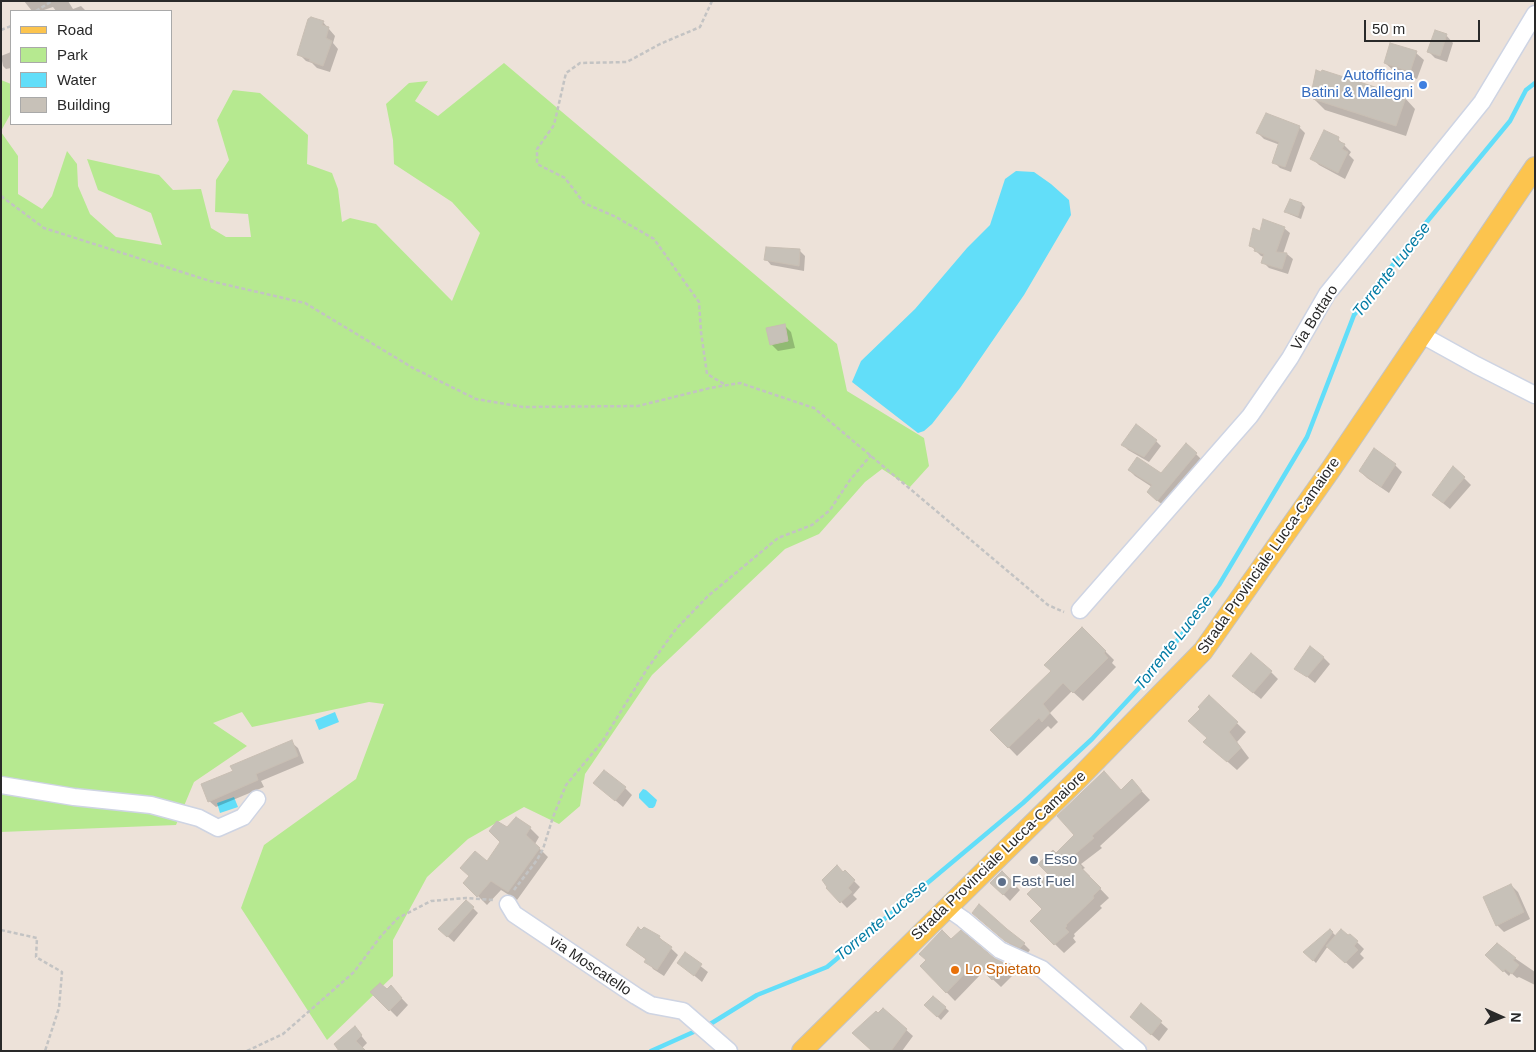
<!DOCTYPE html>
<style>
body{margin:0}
#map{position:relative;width:1536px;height:1052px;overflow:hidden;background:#ede2d9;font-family:Arial,sans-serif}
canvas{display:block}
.frame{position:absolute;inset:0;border:2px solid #292929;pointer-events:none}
.legend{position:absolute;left:10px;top:10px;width:162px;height:115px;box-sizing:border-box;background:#fff;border:1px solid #a9a9a9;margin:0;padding:6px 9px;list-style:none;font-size:15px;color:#292929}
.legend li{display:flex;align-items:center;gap:10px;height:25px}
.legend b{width:25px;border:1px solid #a9a9a9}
.north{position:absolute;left:1476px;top:992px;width:50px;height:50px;-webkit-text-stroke:4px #fff;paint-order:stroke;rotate:92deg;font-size:14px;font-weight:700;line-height:20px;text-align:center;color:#292929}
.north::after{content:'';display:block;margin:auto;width:18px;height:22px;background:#292929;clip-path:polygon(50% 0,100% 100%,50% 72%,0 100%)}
.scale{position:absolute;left:1364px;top:20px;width:116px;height:22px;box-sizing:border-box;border:2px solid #292929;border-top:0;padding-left:6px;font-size:15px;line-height:18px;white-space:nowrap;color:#292929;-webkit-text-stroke:4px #fff;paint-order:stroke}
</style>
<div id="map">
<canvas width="1536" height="1052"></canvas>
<div class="frame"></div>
<ul class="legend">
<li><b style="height:6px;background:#fcc44e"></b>Road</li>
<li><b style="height:14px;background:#b6e990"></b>Park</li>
<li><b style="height:14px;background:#62def9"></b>Water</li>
<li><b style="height:14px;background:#c7c1b8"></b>Building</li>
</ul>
<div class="north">N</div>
<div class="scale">50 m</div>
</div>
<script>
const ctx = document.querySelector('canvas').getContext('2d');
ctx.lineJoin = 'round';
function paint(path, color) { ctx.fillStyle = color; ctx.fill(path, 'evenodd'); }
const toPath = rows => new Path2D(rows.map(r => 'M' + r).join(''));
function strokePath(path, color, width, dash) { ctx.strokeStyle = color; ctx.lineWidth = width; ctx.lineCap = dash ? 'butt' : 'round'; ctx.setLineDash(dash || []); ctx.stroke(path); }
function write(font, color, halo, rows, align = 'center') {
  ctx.font = font + ' Arial,sans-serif'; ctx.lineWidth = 4; ctx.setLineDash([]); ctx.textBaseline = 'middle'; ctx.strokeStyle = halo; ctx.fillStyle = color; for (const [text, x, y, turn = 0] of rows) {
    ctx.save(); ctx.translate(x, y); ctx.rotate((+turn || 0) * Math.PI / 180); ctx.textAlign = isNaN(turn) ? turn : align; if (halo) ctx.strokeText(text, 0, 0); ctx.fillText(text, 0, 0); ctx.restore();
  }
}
paint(toPath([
 [504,63,837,344,847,391,924,438,929,466,910,487,882,469,865,482,819,534,785,549,652,675,585,774,580,806,559,824,524,807,468,839,427,877,393,940,393,976,327,1040,241,908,264,845,356,779,384,704,369,702,252,727,242,712,213,723,247,746,194,782,176,825,1,832,1,132,18,156,18,194,42,209,52,196,67,151,77,164,78,186,90,214,116,237,162,245,151,213,98,190,87,159,159,175,173,190,201,189,211,228,226,237,251,237,248,214,215,212,216,180,229,160,217,120,233,90,260,93,308,135,307,164,332,173,338,189,342,222,350,218,376,224,452,301,480,233,452,202,394,164,393,140,386,104,409,83,428,81,415,101,438,116],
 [1,80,11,84,11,113,1,131]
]), '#b6e990');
paint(toPath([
 [1016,171,1034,172,1051,184,1069,200,1071,215,1024,295,960,388,932,424,924,431,918,433,852,382,861,361,915,309,967,248,990,225,1005,179],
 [335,712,339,722,319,730,315,720],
 [643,789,646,790,657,800,655,806,653,808,649,808,639,798,639,794],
 [234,797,238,807,220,813,217,803]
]), '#62def9');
paint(toPath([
 [24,1,68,1,73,9,81,6,86,11,56,11,53,7,41,11,32,11],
 [323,22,335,36,333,43,338,49,330,72,317,68,312,63,306,61,299,54],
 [1446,35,1453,43,1447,62,1435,58,1428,51],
 [1391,44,1416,53,1424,60,1417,79,1393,70,1385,63],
 [11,52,11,68,6,69,3,66,1,56],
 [1312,93,1405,98,1415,109,1406,136,1325,110,1314,99,1315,97],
 [1299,127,1305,133,1291,172,1280,168,1274,162,1280,145,1264,139,1258,133],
 [1338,139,1351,152,1349,155,1354,160,1345,179,1319,165,1312,158],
 [1291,201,1302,204,1305,207,1301,219,1289,214,1286,211],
 [1284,228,1290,233,1283,254,1287,254,1293,259,1288,274,1269,268,1263,262,1264,257,1261,256,1250,245],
 [799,250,805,256,804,271,771,265,766,259],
 [784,325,791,332,795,348,778,351,771,344],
 [1156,441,1161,446,1149,462,1128,450,1123,445],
 [1196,454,1202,460,1164,506,1154,498,1152,487,1135,476,1129,470,1161,475],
 [1395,465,1402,472,1389,493,1367,478,1360,471],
 [1453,467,1471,485,1450,509,1433,495],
 [1082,628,1114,660,1112,663,1116,667,1083,701,1072,691,1050,713,1058,722,1051,729,1048,726,1017,756,992,730,1053,671],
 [1323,657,1330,664,1315,683,1296,668],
 [1271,672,1278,679,1261,699,1241,683],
 [1209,696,1246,732,1237,742,1249,758,1237,770,1205,742,1208,738,1201,709],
 [291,742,298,748,304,763,261,781,264,787,216,807,209,801,235,771],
 [1132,781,1150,800,1100,846,1102,848,1081,864,1085,868,1083,869,1090,876,1089,877,1109,898,1100,906,1102,908,1074,934,1075,936,1073,938,1076,942,1064,953,1031,921,1044,909,1050,874,1056,854],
 [595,783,625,788,632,795,623,807],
 [530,828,539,837,535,844,548,857,517,900,501,890,487,905,474,892,488,863,501,842,507,829],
 [845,872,860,887,853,895,857,899,847,908,828,888],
 [1002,872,1020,890,1010,901,992,883],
 [1511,885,1518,892,1530,919,1504,932,1497,925],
 [473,908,478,913,454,942,446,935],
 [974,913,1024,944,1030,950,1027,954,1014,948],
 [1330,930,1336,936,1349,937,1350,935,1364,949,1360,954,1364,958,1353,969,1328,946,1316,963,1305,952],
 [659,937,678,955,664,976,653,969,647,960,627,945],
 [951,940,1007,966,1015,973,1001,987,984,971,955,1001,921,966],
 [1503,950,1535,972,1535,985,1519,977,1517,978,1511,973,1509,976,1487,955],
 [685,954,708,972,702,982,679,963],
 [391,987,408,1005,397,1017,372,992,387,991],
 [933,997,949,1011,941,1020,926,1005],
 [1141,1005,1168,1029,1159,1041,1139,1024],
 [883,1009,913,1036,902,1051,873,1051,878,1015],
 [355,1028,367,1043,362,1048,341,1051]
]), '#0003');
strokePath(toPath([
 [707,1026,757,995,827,967,1023,803,1092,739,1152,674,1219,585,1307,437,1354,315,1416,235,1510,121,1526,90,1535,83],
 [651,1051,698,1030]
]), '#62def9', 4.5);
const building = toPath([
 [311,17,324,21,322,25,329,27,326,38,332,41,323,66,309,61,310,59,297,55,308,19,311,17],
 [1435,30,1447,34,1440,56,1427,52,1435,30],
 [1390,43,1417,51,1410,72,1384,63,1390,43],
 [1316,70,1321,72,1322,70,1406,97,1396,126,1313,99,1314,95,1311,94,1316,70],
 [1266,113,1300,126,1285,167,1272,163,1279,142,1256,133,1266,113],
 [1324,130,1339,137,1338,141,1345,144,1342,149,1348,152,1338,173,1310,159,1324,130],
 [1290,199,1302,203,1298,216,1284,212,1290,199],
 [1263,219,1285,227,1276,252,1287,253,1282,269,1261,263,1264,254,1254,251,1255,248,1249,246,1253,228,1260,231,1263,219],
 [766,247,800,249,799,266,764,260,766,247],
 [785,324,788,341,770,345,766,328,785,324],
 [1136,424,1157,440,1144,457,1121,445,1136,424],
 [1186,443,1197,453,1157,501,1147,492,1152,485,1128,470,1137,457,1161,473,1186,443],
 [1374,448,1396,464,1381,487,1359,471,1374,448],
 [1453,466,1465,477,1443,503,1432,495,1453,466],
 [1082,627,1106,651,1104,653,1108,658,1073,693,1063,683,1043,704,1050,713,1042,722,1039,718,1008,748,990,730,1051,671,1044,665,1082,627],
 [1310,646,1324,657,1307,677,1294,669,1310,646],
 [1251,653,1272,671,1253,693,1232,676,1251,653],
 [1209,695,1238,722,1229,732,1241,748,1227,762,1203,742,1207,738,1188,721,1200,709,1198,707,1209,695],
 [292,740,298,756,256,774,258,780,208,802,201,784,233,771,230,766,292,740],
 [604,770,626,787,615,801,593,783,604,770],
 [1104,771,1121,790,1132,779,1142,791,1092,836,1094,838,1074,855,1077,858,1075,860,1082,867,1081,868,1101,888,1093,896,1094,898,1066,925,1067,926,1065,928,1069,932,1054,945,1030,921,1042,909,1027,894,1048,874,1038,864,1053,850,1056,853,1074,835,1057,816,1104,771],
 [516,817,531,827,526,835,540,848,508,892,491,881,477,897,463,883,469,876,460,868,475,851,487,861,500,842,489,831,497,821,507,827,516,817],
 [837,865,843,872,845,870,855,880,848,888,852,892,840,903,826,888,827,887,822,880,837,865],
 [1002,871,1014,883,1003,895,990,883,1002,871],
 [1511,884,1524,912,1496,926,1483,897,1511,884],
 [466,900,474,907,447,937,438,929,466,900],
 [979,904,1007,929,1025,943,1020,948,1005,941,972,913,979,904],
 [638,927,641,930,644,927,660,936,659,938,672,947,657,970,644,962,646,959,626,945,638,927],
 [1330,929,1333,932,1313,961,1303,952,1330,929],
 [1341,929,1348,935,1350,934,1358,941,1354,946,1358,950,1345,963,1326,946,1341,929],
 [942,930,951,939,961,930,994,958,1008,965,992,980,975,963,946,993,920,966,926,960,919,954,942,930],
 [1497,943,1516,958,1513,960,1519,965,1512,974,1505,969,1503,972,1485,955,1497,943],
 [685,952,702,964,694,976,677,963,685,952],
 [380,983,387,989,391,985,402,998,389,1011,370,992,380,983],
 [933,996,946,1007,937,1017,924,1005,933,996],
 [1141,1003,1162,1021,1151,1035,1130,1017,1141,1003],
 [883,1008,907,1029,891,1051,872,1051,852,1033,876,1011,878,1013,883,1008],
 [355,1026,362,1035,356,1041,366,1051,339,1051,334,1044,355,1026]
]);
paint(building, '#c7c1b8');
strokePath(building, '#c8beb3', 1);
const minor = toPath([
 [1420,334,1476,365,1535,395],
 [1080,610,1250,416,1290,358,1327,294,1482,102,1535,14],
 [1,785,74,797,151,805,199,818,218,828,243,817,257,799],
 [508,904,514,914,636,996,651,1005,683,1011,729,1051],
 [947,908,963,919,1000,950,1042,969,1138,1051]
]);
const major = toPath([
 [802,1051,1078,779,1203,651,1331,469,1535,167]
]);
strokePath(minor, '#ced4e3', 19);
strokePath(major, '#c3c3c3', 22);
strokePath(toPath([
 [712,1,700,27,660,44,627,62,580,63,566,73,554,125,537,149,537,164,565,178,584,203,616,217,654,239,699,302,701,332,707,374,724,384],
 [36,11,52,1],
 [1,30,11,26],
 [1,196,44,228,210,281,305,303,413,368,476,399,523,407,638,406,710,388,740,383,814,408,1048,605,1064,612],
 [514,890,537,860,543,849,553,817,566,785,602,742,647,669,676,629,708,596,778,538,812,525,830,510,850,480,871,455],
 [1,930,37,938,36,957,62,972,59,1008,45,1051],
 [247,1051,283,1034,354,972,381,936,398,918,431,901,466,898,493,900]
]), '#c3c3c3', 2.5, [4, 2.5]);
strokePath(minor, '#fff', 16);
strokePath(major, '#fcc44e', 20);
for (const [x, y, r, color] of [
 [1423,85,5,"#3f7fe0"],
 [1034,860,5,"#5c6f8a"],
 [1002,882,5,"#5c6f8a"],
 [955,970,5,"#e8710a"]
]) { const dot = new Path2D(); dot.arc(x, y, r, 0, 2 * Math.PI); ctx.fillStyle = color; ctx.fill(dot); strokePath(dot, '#fff', 2); }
write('15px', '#366cbe', '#fff', [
 ["Autofficina",1413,76],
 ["Batini & Mallegni",1413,93]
], 'right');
write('15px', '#292929', '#fff', [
 ["Via Bottaro",1315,318,-58],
 ["Strada Provinciale Lucca-Camaiore",1269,556,-55],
 ["Strada Provinciale Lucca-Camaiore",999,856,-44],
 ["via Moscatello",590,966,34]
]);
write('15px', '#4e5e75', '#fff', [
 ["Esso",1044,860],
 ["Fast Fuel",1012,882]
], 'left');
write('15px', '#c56008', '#fff', [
 ["Lo Spietato",965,970]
], 'left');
write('italic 16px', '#027ba4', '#fff', [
 ["Torrente Lucese",1392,270,-52],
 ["Torrente Lucese",1174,643,-52],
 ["Torrente Lucese",882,921,-40]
]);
</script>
